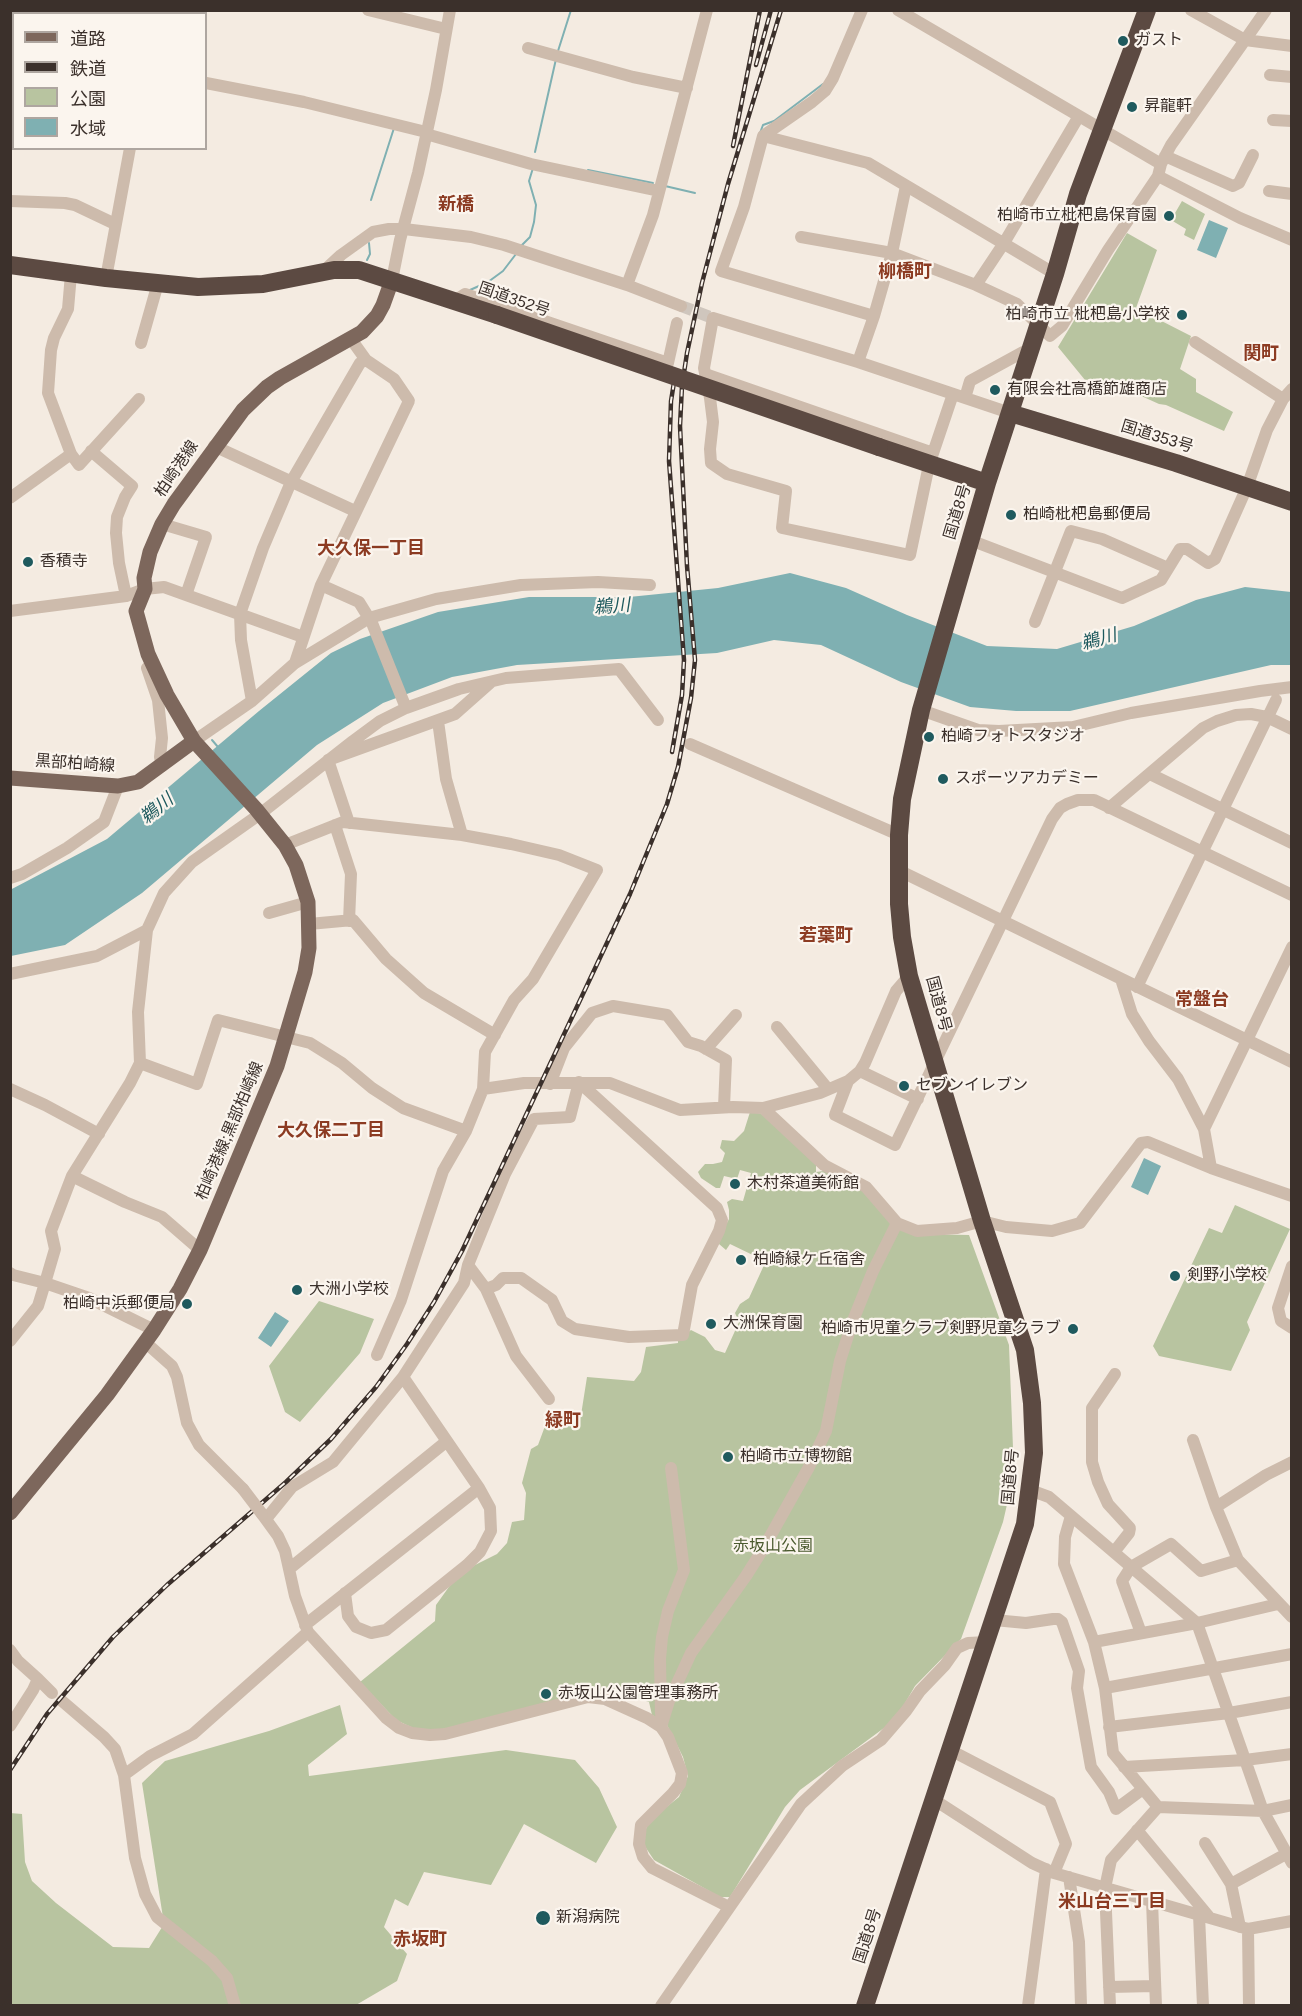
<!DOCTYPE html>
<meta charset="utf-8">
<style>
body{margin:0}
#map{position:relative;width:1302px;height:2016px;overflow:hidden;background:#f4ebe1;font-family:Arial,"Noto Sans JP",sans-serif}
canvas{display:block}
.frame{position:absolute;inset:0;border:12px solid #3b302b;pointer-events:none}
.legend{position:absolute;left:12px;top:12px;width:195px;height:138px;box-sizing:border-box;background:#fbf5ee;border:2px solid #aea6a0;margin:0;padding:8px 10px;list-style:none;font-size:18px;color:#3b302b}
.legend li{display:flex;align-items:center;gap:12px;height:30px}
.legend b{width:30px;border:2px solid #aea6a0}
</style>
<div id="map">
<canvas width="1302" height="2016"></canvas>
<div class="frame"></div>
<ul class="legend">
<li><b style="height:8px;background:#7d675c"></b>道路</li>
<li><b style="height:8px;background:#3b302b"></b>鉄道</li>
<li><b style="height:16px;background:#b8c4a0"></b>公園</li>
<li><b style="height:16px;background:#7fb0b2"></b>水域</li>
</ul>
</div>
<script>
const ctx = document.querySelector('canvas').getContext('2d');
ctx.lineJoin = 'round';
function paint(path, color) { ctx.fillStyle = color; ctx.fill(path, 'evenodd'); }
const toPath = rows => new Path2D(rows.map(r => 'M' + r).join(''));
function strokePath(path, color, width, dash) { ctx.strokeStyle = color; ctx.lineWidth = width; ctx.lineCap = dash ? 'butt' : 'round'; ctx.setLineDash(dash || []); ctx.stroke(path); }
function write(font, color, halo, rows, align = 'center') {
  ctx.font = font + ' Arial,"Noto Sans JP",sans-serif'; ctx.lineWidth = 4.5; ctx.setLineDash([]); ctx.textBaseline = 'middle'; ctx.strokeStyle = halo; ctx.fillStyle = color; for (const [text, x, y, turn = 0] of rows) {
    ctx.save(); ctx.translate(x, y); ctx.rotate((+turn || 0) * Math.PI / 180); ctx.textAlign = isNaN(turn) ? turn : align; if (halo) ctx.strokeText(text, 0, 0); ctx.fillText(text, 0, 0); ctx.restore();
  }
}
paint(toPath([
 [1182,201,1205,214,1194,240,1184,235,1186,229,1171,220],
 [1127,233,1157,250,1136,308,1191,336,1180,369,1196,379,1196,392,1233,412,1224,431,1166,405,1159,404,1117,385,1106,383,1094,386,1092,379,1085,380,1058,347],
 [750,1112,764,1114,816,1163,816,1172,824,1171,856,1185,917,1234,969,1235,1009,1345,1014,1474,1003,1522,961,1639,915,1686,901,1710,884,1728,800,1790,785,1807,730,1897,720,1897,654,1860,644,1845,644,1833,650,1820,679,1797,688,1776,683,1757,666,1723,652,1715,649,1702,611,1690,568,1695,530,1710,462,1726,436,1730,413,1728,396,1720,360,1682,435,1621,436,1605,451,1584,475,1565,497,1554,507,1543,512,1522,524,1520,526,1493,522,1483,531,1449,538,1445,548,1418,581,1415,587,1377,634,1381,641,1372,646,1347,678,1343,678,1340,691,1330,705,1337,715,1350,725,1353,739,1322,735,1313,740,1304,749,1298,765,1263,761,1259,730,1244,726,1250,719,1244,720,1236,729,1219,729,1210,727,1202,732,1199,743,1201,751,1173,740,1170,737,1179,724,1176,720,1188,716,1188,701,1178,698,1172,705,1164,713,1164,722,1162,725,1153,720,1148,722,1140,734,1141,744,1131],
 [1235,1205,1290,1229,1247,1322,1250,1330,1231,1371,1159,1356,1153,1346,1209,1228,1222,1233],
 [319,1301,374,1319,360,1353,300,1422,285,1412,269,1366],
 [340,1705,347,1734,308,1765,309,1776,506,1750,575,1760,599,1788,617,1827,596,1863,524,1824,491,1885,424,1872,408,1906,395,1899,384,1927,407,1954,397,1981,356,2005,11,2006,10,1813,22,1814,25,1862,32,1881,56,1903,113,1947,149,1948,164,1924,142,1783,165,1761,269,1731]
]), '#b8c4a0');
paint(toPath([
 [1209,220,1228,228,1216,258,1197,250],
 [790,573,846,588,907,615,987,646,1057,649,1134,626,1196,600,1245,587,1291,592,1291,665,1271,665,1070,711,1016,711,970,707,901,682,821,645,774,640,717,653,517,665,452,677,383,703,317,745,142,893,65,945,11,956,10,890,107,839,259,711,331,653,360,639,438,612,529,597,629,597,718,588],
 [1144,1158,1161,1166,1148,1195,1131,1187],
 [275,1312,289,1321,271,1347,258,1338]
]), '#7fb0b2');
strokePath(toPath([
 [558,51,571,10],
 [760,133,763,125,774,121,823,84],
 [535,152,556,59],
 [588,170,653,183],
 [665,186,695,193],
 [371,200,394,128],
 [521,246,530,237,534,222,536,205,529,181,533,168],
 [367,260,370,254,369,243],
 [470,290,488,282,503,271,516,254],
 [212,740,218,747]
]), '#7fb0b2', 2);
strokePath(toPath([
 [681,306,713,318]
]), '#cfc6bd', 12, [12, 6]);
strokePath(toPath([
 [368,10,446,29],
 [898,10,1161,164],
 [1191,10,1245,40,1266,10],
 [155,14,155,10],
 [528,48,633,77,687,88],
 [1270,75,1292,77],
 [206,83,304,102,426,132],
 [1273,120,1292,121],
 [426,134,531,164,659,191],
 [763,136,812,102,825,91,833,78,862,10],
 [1165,156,1233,186,1239,183,1253,155],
 [1158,176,1240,218,1292,240],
 [1269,191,1292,194],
 [10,201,65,203,75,205,115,224],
 [801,237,892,253,976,285,1017,304,1050,336,1062,326,1108,250,1158,176,1161,164,1171,145,1245,40,1292,46],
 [327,271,328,267,341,255,373,232,389,229,404,229,471,237,504,245,627,285,653,215,707,10],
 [106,278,130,148],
 [392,280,400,240,418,173,436,90,450,10],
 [627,285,681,306],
 [976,285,1004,243,1079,116],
 [454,301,465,294,668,363,677,323],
 [874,316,721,271,744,207,763,136,868,163,1055,274],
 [1195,342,1283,399],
 [141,343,158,283],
 [858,362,874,316,892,253,906,186],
 [705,374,933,453],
 [953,394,929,465,910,555,782,528,786,491,727,474,711,463,710,449,713,422,710,398,704,368,713,318,858,362,1010,413],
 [965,398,970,381,1023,352,1029,352],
 [214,446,355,511],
 [91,451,132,486,125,497,117,517,116,533,119,563,126,596],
 [71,454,79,465,139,399],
 [10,498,71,454,48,393,51,350,54,338,68,309,71,274],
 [162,524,206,537,186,595],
 [970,540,1122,598,1161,580,1180,549,1187,549,1208,563,1215,559,1247,487,1267,430,1283,399,1292,389],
 [321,585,359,602,372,623,406,708],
 [10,611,126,596,145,589,164,587,303,637],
 [1035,622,1071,531,1102,539,1168,568],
 [152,663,147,668,158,700,162,738,160,757,162,766],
 [295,663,369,618,436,599,521,585,598,582,650,585],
 [252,701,241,640,240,614,263,548,291,482,360,363,366,360],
 [921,710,978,730,999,731,1073,727,1131,713,1260,691,1292,687],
 [438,721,446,779,462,835],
 [194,741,252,701,295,663,321,585,409,401,394,379,366,360,351,339],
 [690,744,899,835],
 [1150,774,1292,843],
 [1109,808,1203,728,1217,721,1236,715,1251,714,1267,717,1292,729],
 [349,823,328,760,455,714,490,683],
 [335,825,351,874,349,921],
 [285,845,343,822,462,835,511,844,559,855,597,870,533,979,514,1000,485,1052,483,1089,466,1131,443,1171,401,1300,377,1355],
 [898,870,1292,1062],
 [10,878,22,874,67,848,104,822,118,786],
 [269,913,308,902],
 [309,924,353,920,386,959,424,993,495,1035],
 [10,974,97,956,147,930],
 [1121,979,1132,1014,1149,1041,1178,1079,1204,1129,1211,1168],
 [1137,987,1276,700],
 [777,1027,828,1089],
 [706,1049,736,1015],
 [140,1063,197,1084,218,1020,310,1043,342,1063,372,1088,403,1108,466,1131],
 [860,1071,918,1099],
 [848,1081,835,1115,895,1145,1052,819,1060,808,1067,804,1078,800,1094,800,1292,895],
 [550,1084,564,1048,592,1013,613,1006,667,1015,688,1042,701,1046,726,1060,724,1107],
 [10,1089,45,1105,99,1134],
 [483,1089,524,1083,610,1083,680,1110,733,1107,763,1108,820,1093,848,1081,860,1071,865,1063,896,991,909,976],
 [763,1108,824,1165,866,1187,897,1223,917,1231,957,1228,982,1221,1006,1227,1052,1231,1080,1223,1141,1143,1148,1142,1211,1168,1292,1196],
 [1204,1129,1292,947],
 [72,1176,125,1202,162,1217,200,1250],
 [468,1265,486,1289,516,1356,549,1399],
 [1292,1266,1278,1308,1281,1321,1292,1328],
 [10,1273,13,1275,45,1283,38,1306,10,1341],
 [486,1289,496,1285,503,1278,521,1278,552,1300,562,1321,575,1329,629,1337,683,1335,692,1285,719,1231,722,1220,717,1208,579,1082],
 [154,1330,89,1298,45,1283,55,1249,51,1231,72,1176,130,1083,140,1063,138,1012,147,930,164,893,192,862,260,814,353,741,380,721,406,708,459,689,506,678,619,669,658,720],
 [145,1342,172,1366,177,1377,187,1423,199,1445,243,1489],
 [1193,1440,1216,1507,1238,1560],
 [1030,1490,1049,1497,1197,1623,1263,1811,1292,1863],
 [1216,1507,1266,1475,1292,1462],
 [262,1514,278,1536,285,1551,295,1596,308,1632,386,1718,399,1728,412,1733,430,1735,445,1734,588,1697,605,1699,647,1718,661,1727,668,1737,682,1773,680,1784,673,1793,641,1825,639,1844,643,1857,652,1868,729,1907],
 [1071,1516,1065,1537,1064,1564,1094,1642,1105,1688,1113,1753,1158,1807,1263,1811,1292,1805],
 [266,1519,292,1487,333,1462,403,1377],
 [1114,1552,1129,1533,1130,1528,1108,1504,1098,1482,1092,1462,1092,1408,1115,1374],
 [289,1569,447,1441],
 [345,1593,348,1616,356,1627,371,1633,386,1630,467,1565,480,1552,491,1531,490,1508,479,1488,403,1377,464,1283,468,1265,505,1174,534,1119,570,1117,579,1082],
 [994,1620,1026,1623,1053,1619,1058,1619,1062,1622,1079,1671,1077,1688,1091,1767,1109,1792,1116,1809,1143,1789],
 [305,1625,479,1488],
 [1141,1633,1122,1581,1131,1567,1171,1544,1201,1571,1238,1560,1292,1617],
 [1094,1642,1197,1623,1278,1604],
 [10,1650,18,1661,38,1679,33,1690,10,1726],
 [38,1679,52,1693],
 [1105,1688,1292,1654],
 [62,1701,104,1737,115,1749,124,1775],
 [661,1714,660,1659,662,1637,668,1611,684,1570,671,1468],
 [661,1727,669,1701,691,1653,746,1576,763,1549,809,1467,826,1431,840,1361,852,1323,873,1271,897,1223],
 [1109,1727,1229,1713,1292,1702],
 [950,1750,1050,1802,1066,1844,1054,1873],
 [1124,1767,1245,1760,1292,1754],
 [933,1799,1032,1863,1054,1873,1248,1929,1292,1921],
 [1137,1830,1210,1918],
 [1205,1843,1231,1884,1240,1927],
 [1069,1877,1079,1942,1081,2006],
 [1231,1884,1286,1854],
 [1152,1901,1156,2006],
 [1199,1915,1203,2006],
 [1248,1929,1249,2006],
 [1109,1987,1155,1986],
 [235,2006,227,1978,212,1961,157,1917,145,1894,135,1858,124,1775,150,1756,193,1734,308,1632],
 [661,2006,801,1804,842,1766,881,1740,906,1711,920,1691,945,1665,957,1648,968,1643,987,1642],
 [1028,2006,1046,1869],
 [1110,2006,1105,1888,1111,1860,1158,1807]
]), '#cdbbac', 12);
strokePath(toPath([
 [10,778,118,786,138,782,194,741],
 [10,1513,107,1395,154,1330,180,1289,200,1250,277,1066,305,972,309,948,308,902,296,865,285,845,256,809,194,741,167,695,148,654,136,611,145,589,144,578,150,552,162,524,174,504,243,410,267,387,280,378,362,332,377,316,383,305,392,280]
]), '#7d675c', 15);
strokePath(toPath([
 [10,265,106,278,198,287,263,284,334,270,359,270,497,315],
 [1010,413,1176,463,1292,502],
 [879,447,987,483],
 [865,2006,1025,1524,1034,1453,1032,1403,1025,1350,982,1221,909,976,902,937,899,904,899,835,902,799,921,710,987,483,1055,274,1078,194,1147,10]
]), '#5c4a42', 18);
const rail = toPath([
 [756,65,771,10],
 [733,146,760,10],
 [672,752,682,695,684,660,669,461,671,401,675,376],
 [10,1770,47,1714,113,1637,167,1585,286,1482,331,1439,376,1387,407,1344,434,1302,462,1251,630,894,667,804,678,767,691,698,695,660,687,566,680,426,682,386,687,353,702,283,728,184,781,10]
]);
strokePath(rail, '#3b302b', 4.5);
strokePath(rail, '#fbf5ee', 2, [7]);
strokePath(toPath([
 [243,1489,262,1514]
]), '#cdbbac', 12);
strokePath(toPath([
 [497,315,879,447]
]), '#5c4a42', 18);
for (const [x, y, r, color] of [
 [1123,41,6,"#1f5a5e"],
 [1132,107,6,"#1f5a5e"],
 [1169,216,6,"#1f5a5e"],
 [1182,315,6,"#1f5a5e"],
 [995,390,6,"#1f5a5e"],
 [1011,515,6,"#1f5a5e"],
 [28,562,6,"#1f5a5e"],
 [929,737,6,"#1f5a5e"],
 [943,779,6,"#1f5a5e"],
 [904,1086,6,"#1f5a5e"],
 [735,1184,6,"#1f5a5e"],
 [741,1260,6,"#1f5a5e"],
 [1175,1276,6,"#1f5a5e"],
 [297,1290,6,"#1f5a5e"],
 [187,1304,6,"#1f5a5e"],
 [711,1324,6,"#1f5a5e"],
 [1073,1329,6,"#1f5a5e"],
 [728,1457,6,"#1f5a5e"],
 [546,1694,6,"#1f5a5e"],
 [543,1918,8,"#1f5a5e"]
]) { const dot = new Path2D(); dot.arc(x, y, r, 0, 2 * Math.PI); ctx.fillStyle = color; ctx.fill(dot); strokePath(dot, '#fbf5ee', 2); }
write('16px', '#3b302b', '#fbf5ee', [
 ["ガスト",1135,41],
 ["昇龍軒",1144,107],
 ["柏崎市立枇杷島保育園",1157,216,"right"],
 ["柏崎市立 枇杷島小学校",1170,315,"right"],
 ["有限会社高橋節雄商店",1007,390],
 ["柏崎枇杷島郵便局",1023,515],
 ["香積寺",40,562],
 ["柏崎フォトスタジオ",941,737],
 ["スポーツアカデミー",955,779],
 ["セブンイレブン",916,1086],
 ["木村茶道美術館",747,1184],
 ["柏崎緑ケ丘宿舎",753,1260],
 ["剣野小学校",1187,1276],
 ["大洲小学校",309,1290],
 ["柏崎中浜郵便局",175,1304,"right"],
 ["大洲保育園",723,1324],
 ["柏崎市児童クラブ剣野児童クラブ",1061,1329,"right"],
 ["柏崎市立博物館",740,1457],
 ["赤坂山公園管理事務所",558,1694],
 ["新潟病院",556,1918]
], 'left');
write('16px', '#3b302b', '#fbf5ee', [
 ["国道352号",514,300,19],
 ["国道353号",1157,437,17],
 ["柏崎港線",177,469,-56],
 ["国道8号",958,512,-73],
 ["黒部柏崎線",75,764,4],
 ["国道8号",938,1004,75],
 ["柏崎港線;黒部柏崎線",230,1131,-67],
 ["国道8号",1011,1477,-85],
 ["国道8号",868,1936,-72]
]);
write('16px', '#4a5a2e', '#fbf5ee', [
 ["赤坂山公園",773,1547]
]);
write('bold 18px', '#8c3b22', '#fbf5ee', [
 ["新橋",456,205],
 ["柳橋町",905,272],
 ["関町",1261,354],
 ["大久保一丁目",371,549],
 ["若葉町",826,936],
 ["常盤台",1202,1000],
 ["大久保二丁目",331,1131],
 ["緑町",563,1421],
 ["米山台三丁目",1112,1902],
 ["赤坂町",420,1940]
]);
write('italic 18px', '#1f5a5e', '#fbf5ee', [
 ["鵜川",612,607,-5],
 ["鵜川",1099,640,-15],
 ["鵜川",157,809,-39]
]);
</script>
